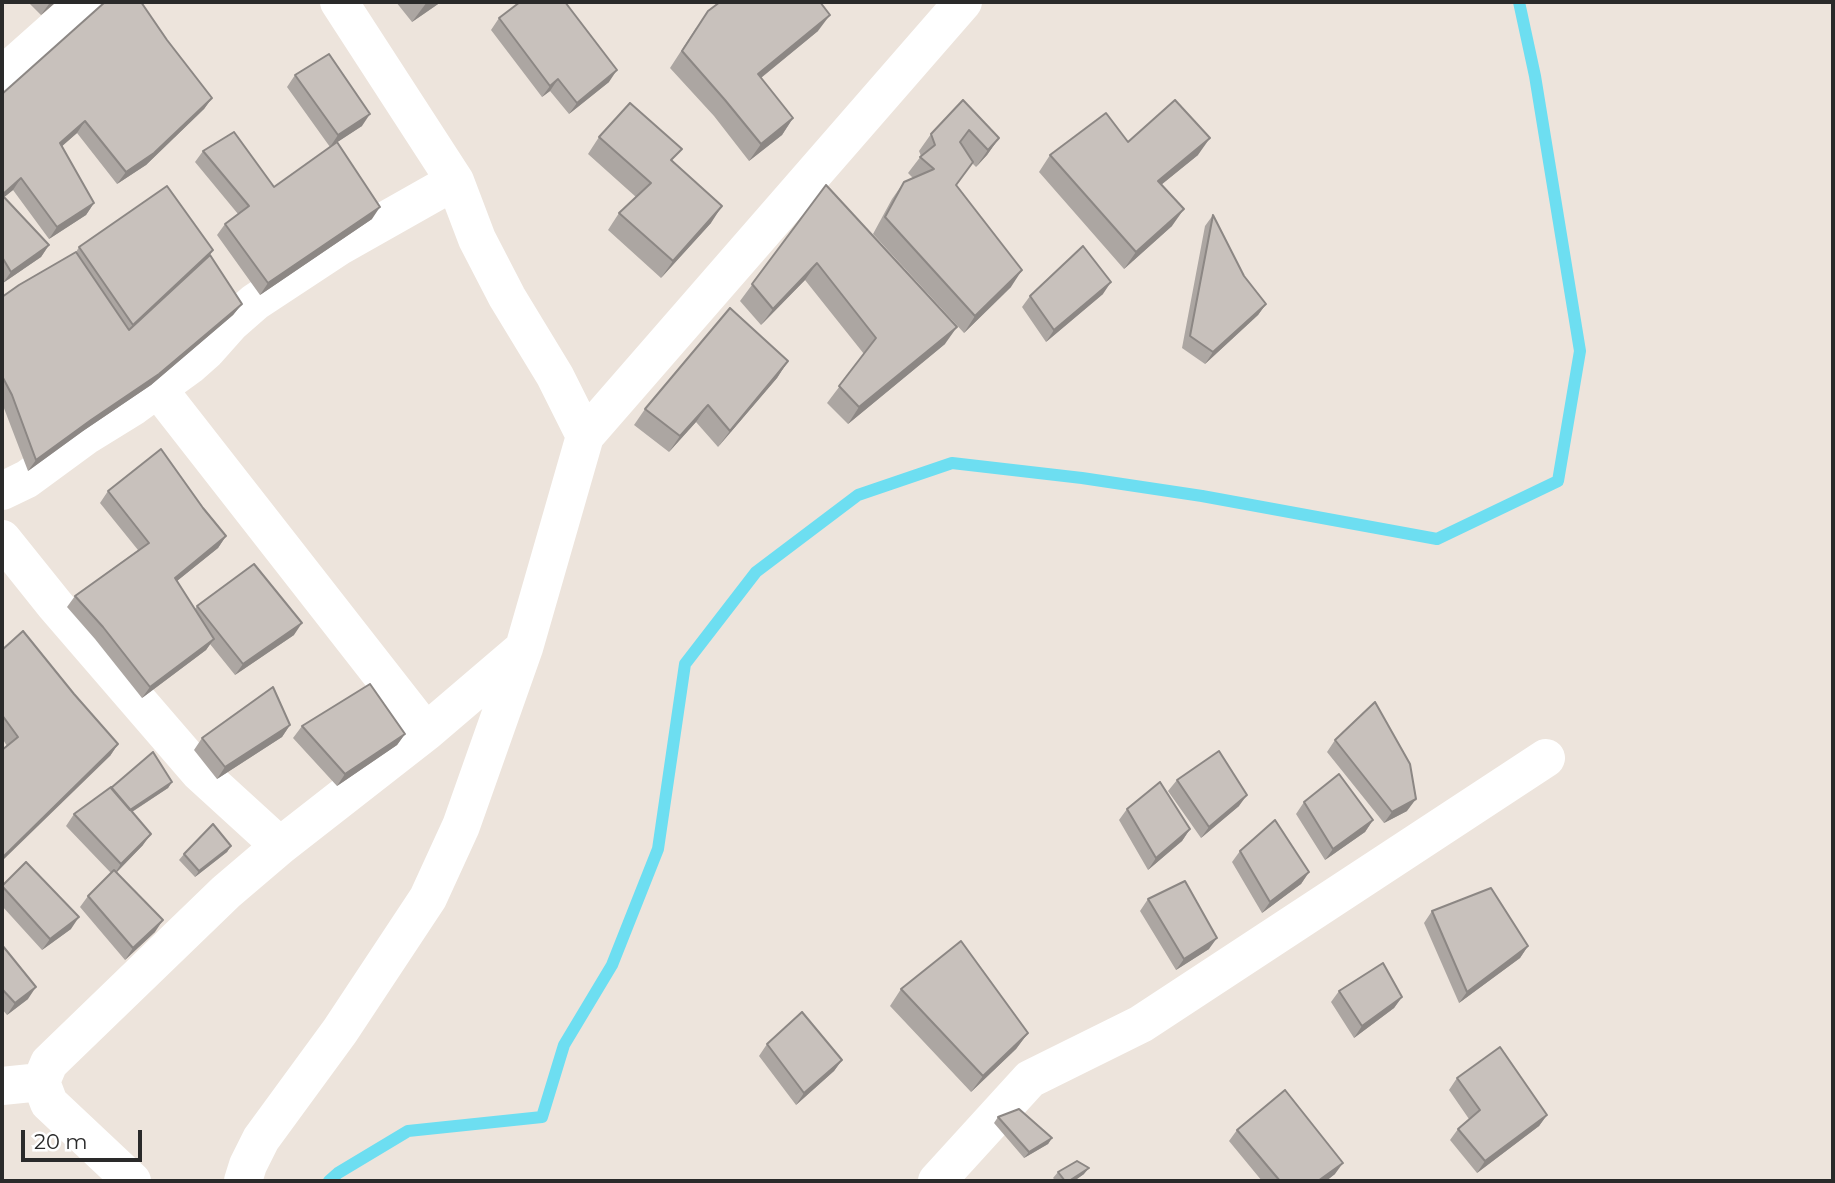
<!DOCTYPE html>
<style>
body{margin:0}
#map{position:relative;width:1835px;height:1183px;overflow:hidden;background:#ede4dc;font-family:Montserrat,sans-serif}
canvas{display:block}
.frame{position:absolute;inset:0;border:4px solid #2a2a2a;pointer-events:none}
.scale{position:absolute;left:21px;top:1130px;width:121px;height:32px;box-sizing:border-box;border:4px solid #2a2a2a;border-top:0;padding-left:9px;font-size:21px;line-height:24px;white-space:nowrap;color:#2a2a2a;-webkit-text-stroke:5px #fff;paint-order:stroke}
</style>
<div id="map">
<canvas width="1835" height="1183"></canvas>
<div class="frame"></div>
<div class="scale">20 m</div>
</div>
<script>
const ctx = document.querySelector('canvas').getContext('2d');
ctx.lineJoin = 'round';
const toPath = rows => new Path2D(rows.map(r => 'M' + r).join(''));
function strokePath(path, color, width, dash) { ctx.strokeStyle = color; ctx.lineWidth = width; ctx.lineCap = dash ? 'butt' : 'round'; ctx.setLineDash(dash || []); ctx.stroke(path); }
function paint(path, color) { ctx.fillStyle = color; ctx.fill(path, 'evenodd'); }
strokePath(toPath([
 [329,1181,338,1173,408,1131,542,1117,564,1045,612,965,658,849,685,664,756,572,858,495,952,463,1082,478,1202,496,1437,539,1558,481,1580,351,1535,76,1519,2]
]), '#6ddef1', 12);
strokePath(toPath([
 [339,2,455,181,477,239,507,297,555,376,585,436],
 [2,76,85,2],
 [158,389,426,732],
 [2,491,27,479,87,435,134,406,189,366,207,350,231,323,255,302,340,246,455,181],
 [2,539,55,605,200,773,280,846],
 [41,1082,49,1063,226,892,280,846,426,732,522,650],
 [2,1086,41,1082,49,1103,132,1181],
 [243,1181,248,1165,261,1139,340,1031,428,898,461,826,524,648,585,436,963,2],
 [937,1181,1030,1079,1141,1024,1546,758]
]), '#fff', 38);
paint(toPath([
 [28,2,56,2,41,15],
 [396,2,441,2,412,22],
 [499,18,609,82,569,114,550,91,542,97,491,30],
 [696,28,818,31,761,78,793,118,782,135,749,161,714,116,670,68],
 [167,40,212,98,204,109,146,165,117,184,77,133,62,146,94,203,86,215,49,239,13,190,4,197,49,245,41,257,3,283,2,281,2,94],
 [295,75,362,126,337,142,372,219,260,295,217,235,225,224,238,214,195,162,203,151,274,187,330,147,287,87],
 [963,100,999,138,987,155,976,167,972,163,956,186,1011,287,964,333,873,234,892,199,904,182,913,178,908,173,921,156,919,151,931,134],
 [599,137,673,161,711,223,661,278,608,230,619,213,636,197,588,154],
 [1128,142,1198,155,1161,185,1172,226,1124,269,1039,172,1050,155],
 [826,185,945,344,848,424,827,403,864,354,805,280,761,325,740,301],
 [1213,215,1244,276,1266,304,1258,315,1205,364,1182,348,1205,226],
 [79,247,210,255,242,304,233,315,151,385,83,431,28,471,2,403,2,297,76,252],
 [1103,294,1046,342,1022,307,1030,296],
 [788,361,777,378,718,447,696,422,669,452,634,425,645,409],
 [108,491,203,508,226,536,218,548,177,581,195,609,197,606,294,635,235,675,210,644,206,650,142,698,95,639,67,607,75,596,138,550,100,503],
 [2,650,74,694,118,744,110,756,7,746,2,738],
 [290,725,282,737,217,779,194,750,202,738],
 [302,726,405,734,397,745,337,786,293,738],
 [1335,740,1407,811,1384,823,1327,752],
 [1177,780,1239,806,1201,838,1168,791],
 [172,782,168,788,132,812,143,845,117,872,155,932,125,960,80,907,88,896,111,873,66,826,74,814],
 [1304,802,1373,820,1365,832,1325,860,1296,814],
 [1127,809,1190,829,1182,841,1148,870,1119,820],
 [231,846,227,852,195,877,179,860,184,854],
 [1240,851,1309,872,1301,884,1262,913,1232,862],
 [26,862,71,929,42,950,2,906,2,887],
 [1148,899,1209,949,1176,970,1140,911],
 [1432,911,1528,946,1520,958,1459,1003,1424,923],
 [2,945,28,999,7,1015,2,1009],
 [901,989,1028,1033,1016,1049,971,1092,890,1006],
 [1339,991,1402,997,1394,1008,1354,1038,1331,1002],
 [767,1044,842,1060,834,1071,796,1105,759,1056],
 [1457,1078,1547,1115,1539,1126,1477,1173,1450,1140,1458,1129,1469,1119,1449,1090],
 [998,1117,1052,1138,1048,1144,1024,1158,994,1123],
 [1237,1130,1335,1174,1326,1181,1262,1181,1229,1141],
 [1058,1172,1084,1174,1074,1181,1056,1181,1053,1178]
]), '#aca6a2');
paint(toPath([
 [51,2,56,2,41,15,49,4],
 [427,2,441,2,412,22],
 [830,15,818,31,746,90,758,74],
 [617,70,609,82,569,114,577,103],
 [558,79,550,91,542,97,550,86],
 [212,98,204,109,146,165,117,184,126,172],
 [370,114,362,126,330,147,338,135],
 [793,118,782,135,749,161,761,144],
 [85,121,77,133,52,155,60,143],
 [999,138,987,155,976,167,988,150],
 [1210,138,1198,155,1146,197,1158,181],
 [21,178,13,190,2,199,2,195],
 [94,203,86,215,49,239,57,227],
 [722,206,711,223,661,278,673,261],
 [380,207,372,219,260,295,268,283],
 [1184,209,1172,226,1124,269,1136,252],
 [49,245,41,257,3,283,11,272],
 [213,250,202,267,121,341,133,325],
 [817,263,805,280,761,325,773,309],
 [1022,270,1011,287,964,333,975,316],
 [1111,282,1103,294,1046,342,1054,330],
 [242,304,233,315,151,385,83,431,28,471,36,460],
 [1266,304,1258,315,1205,364,1213,352],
 [957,327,945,344,848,424,859,407],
 [788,361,777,378,718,447,730,431],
 [708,405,696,422,669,452,680,436],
 [226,536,218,548,167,589,175,578],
 [302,623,294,635,235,675,243,664],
 [214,639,206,650,142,698,150,687],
 [290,725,282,737,217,779,225,767],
 [405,734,397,745,337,786,345,774],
 [118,744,110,756,2,861,2,858],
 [172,782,168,788,124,817,128,811],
 [1247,795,1239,806,1201,838,1209,827],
 [1416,799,1407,811,1384,823,1392,812],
 [1373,820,1365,832,1325,860,1333,849],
 [1190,829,1182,841,1148,870,1156,858],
 [151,834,143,845,113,876,121,864],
 [231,846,227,852,195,877,199,871],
 [1309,872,1301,884,1262,913,1270,902],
 [79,917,71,929,42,950,50,939],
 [163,920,155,932,125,960,133,948],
 [1217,938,1209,949,1176,970,1184,959],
 [1528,946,1520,958,1459,1003,1467,992],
 [36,987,28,999,7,1015,15,1003],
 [1402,997,1394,1008,1354,1038,1362,1026],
 [1028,1033,1016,1049,971,1092,983,1076],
 [842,1060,834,1071,796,1105,804,1093],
 [1547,1115,1539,1126,1477,1173,1485,1161],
 [1052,1138,1048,1144,1024,1158,1029,1152],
 [1343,1163,1335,1174,1326,1181,1318,1181],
 [1089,1168,1084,1174,1074,1181,1069,1181]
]), '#8c8784');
const building = toPath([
 [105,2,141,2,167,40,212,98,154,153,126,172,85,121,60,143,94,203,57,227,21,178,2,195,49,245,11,272,2,257,2,94,105,2],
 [520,2,565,2,617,70,577,103,558,79,550,86,499,18,520,2],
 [720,2,820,2,830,15,758,74,793,118,761,144,725,100,682,51,708,11,720,2],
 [329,54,370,114,338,135,295,75,329,54],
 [963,100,999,138,988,150,969,130,960,142,973,162,956,185,1022,270,975,316,885,217,904,182,934,169,920,157,935,145,931,134,963,100],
 [1175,100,1210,138,1158,181,1184,209,1136,252,1050,155,1106,113,1128,142,1175,100],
 [630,103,682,149,671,160,722,206,673,261,619,213,651,183,599,137,630,103],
 [234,132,274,187,337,142,380,207,268,283,225,224,249,206,203,151,234,132],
 [826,185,957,327,859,407,839,386,876,338,817,263,773,309,752,284,826,185],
 [167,186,213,250,133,325,79,247,167,186],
 [1213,215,1244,276,1266,304,1213,352,1190,336,1213,215],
 [1083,246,1111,282,1054,330,1030,296,1083,246],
 [76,252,129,330,210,255,242,304,159,374,91,420,36,460,12,395,2,376,2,297,19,285,76,252],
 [730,308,788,361,730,431,708,405,680,436,645,409,730,308],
 [161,449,203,508,226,536,175,578,214,639,150,687,103,627,75,596,149,543,108,491,161,449],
 [254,564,302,623,243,664,197,606,254,564],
 [23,631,74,694,118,744,2,858,2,750,18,737,2,715,2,650,23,631],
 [370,684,405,734,345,774,302,726,370,684],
 [273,687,290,725,225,767,202,738,273,687],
 [1375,702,1410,764,1416,799,1392,812,1335,740,1375,702],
 [1219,751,1247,795,1209,827,1177,780,1219,751],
 [153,752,172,782,130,810,111,788,153,752],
 [1339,774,1373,820,1333,849,1304,802,1339,774],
 [1160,782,1190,829,1156,858,1127,809,1160,782],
 [111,787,151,834,121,864,74,814,111,787],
 [1275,820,1309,872,1270,902,1240,851,1275,820],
 [213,824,231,846,199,871,184,854,213,824],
 [26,862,79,917,50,939,2,886,26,862],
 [114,870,163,920,133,948,88,896,114,870],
 [1185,881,1217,938,1184,959,1148,899,1185,881],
 [1491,888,1528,946,1467,992,1432,911,1491,888],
 [961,941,1028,1033,983,1076,901,989,961,941],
 [2,945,36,987,15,1003,2,989,2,945],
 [1383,963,1402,997,1362,1026,1339,991,1383,963],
 [802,1012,842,1060,804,1093,767,1044,802,1012],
 [1500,1047,1547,1115,1485,1161,1458,1129,1480,1110,1457,1078,1500,1047],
 [1285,1090,1343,1163,1318,1181,1280,1181,1237,1130,1285,1090],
 [1019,1109,1052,1138,1029,1152,998,1117,1019,1109],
 [1077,1161,1089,1168,1069,1181,1065,1181,1058,1172,1077,1161]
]);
paint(building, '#c8c1bc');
strokePath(building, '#8c8784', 2);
</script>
